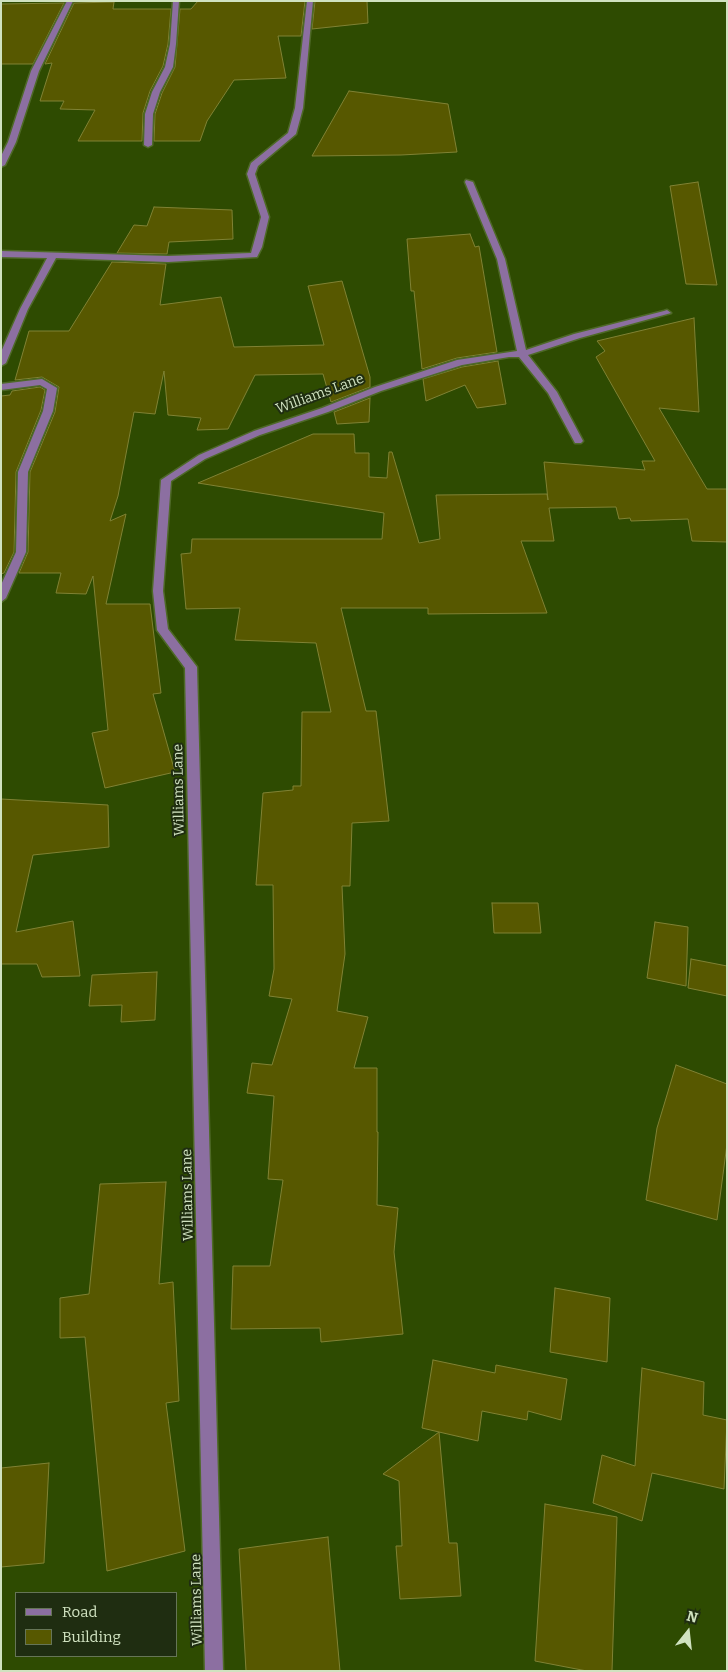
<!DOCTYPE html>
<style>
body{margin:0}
#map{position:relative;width:728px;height:1672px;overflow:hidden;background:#2e4b01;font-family:Bitter,serif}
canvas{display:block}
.frame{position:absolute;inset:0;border:2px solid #d0e2c0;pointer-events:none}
.legend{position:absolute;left:15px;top:1592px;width:162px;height:65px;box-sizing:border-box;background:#1f2d11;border:1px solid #667557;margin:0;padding:6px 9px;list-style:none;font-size:15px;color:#d0e2c0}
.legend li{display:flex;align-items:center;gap:10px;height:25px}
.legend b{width:25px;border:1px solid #667557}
.north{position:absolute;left:663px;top:1607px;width:50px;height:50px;-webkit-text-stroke:4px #1f2d11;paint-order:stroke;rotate:16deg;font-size:14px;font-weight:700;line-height:20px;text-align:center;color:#d0e2c0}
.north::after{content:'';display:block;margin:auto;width:18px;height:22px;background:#d0e2c0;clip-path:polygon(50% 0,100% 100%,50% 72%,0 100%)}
</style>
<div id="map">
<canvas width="728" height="1672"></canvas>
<div class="frame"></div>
<ul class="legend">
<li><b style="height:6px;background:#8c6fa1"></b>Road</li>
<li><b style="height:14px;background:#575800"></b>Building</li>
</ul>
<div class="north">N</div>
</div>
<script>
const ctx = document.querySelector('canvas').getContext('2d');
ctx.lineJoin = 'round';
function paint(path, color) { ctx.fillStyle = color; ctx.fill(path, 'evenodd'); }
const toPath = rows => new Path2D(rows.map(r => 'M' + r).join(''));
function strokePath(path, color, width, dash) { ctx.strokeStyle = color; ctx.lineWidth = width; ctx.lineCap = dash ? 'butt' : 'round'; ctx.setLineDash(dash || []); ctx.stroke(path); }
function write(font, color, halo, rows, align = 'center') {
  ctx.font = font + ' Bitter,serif'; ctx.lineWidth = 4; ctx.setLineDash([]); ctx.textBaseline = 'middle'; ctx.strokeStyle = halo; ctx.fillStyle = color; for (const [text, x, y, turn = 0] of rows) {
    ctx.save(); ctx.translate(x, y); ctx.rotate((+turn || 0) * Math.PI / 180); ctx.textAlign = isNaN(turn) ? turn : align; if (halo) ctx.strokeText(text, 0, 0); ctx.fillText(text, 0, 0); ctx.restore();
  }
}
const building = toPath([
 [198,1,305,1,301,36,278,36,286,78,234,80,207,121,200,141,154,141,155,114,162,93,175,67,180,9,191,9,198,1],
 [315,1,367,1,368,23,312,29,315,1],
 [114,2,113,9,171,9,168,44,163,66,150,91,143,113,142,141,78,141,95,110,60,109,64,101,40,101,52,63,45,64,74,3,114,2],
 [64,3,33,64,1,64,1,4,64,3],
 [349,91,448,104,457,152,401,155,312,156,349,91],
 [698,182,717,285,686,284,670,186,698,182],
 [154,207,232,210,233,239,169,242,167,254,117,253,134,225,147,226,154,207],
 [470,234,475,247,479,246,497,352,457,358,422,369,414,291,411,291,407,239,470,234],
 [112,262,166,264,160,305,221,297,234,347,324,345,308,286,342,281,370,377,370,387,331,402,323,374,255,375,228,429,197,430,201,418,168,415,164,371,155,414,134,412,118,496,110,521,126,514,106,604,150,604,161,693,153,694,175,772,105,788,92,733,108,730,93,576,86,594,56,593,61,573,19,573,28,552,30,472,55,412,59,387,42,377,15,380,29,331,69,331,112,262],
 [694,318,699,412,659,408,707,489,727,489,727,542,692,541,688,519,631,521,630,518,619,519,616,507,549,508,554,541,521,541,547,613,428,614,428,608,341,608,366,711,376,711,389,821,352,823,350,886,342,886,345,954,337,1011,368,1017,354,1068,377,1068,377,1132,378,1132,377,1205,398,1208,394,1252,403,1334,321,1342,320,1328,231,1329,233,1266,270,1266,283,1180,268,1179,274,1096,247,1093,252,1063,272,1065,292,999,269,996,274,969,273,885,256,885,263,793,293,790,293,786,301,786,302,712,331,712,316,643,235,640,240,608,186,609,181,554,191,553,192,539,382,539,384,513,198,483,313,434,354,434,355,453,369,453,369,477,387,478,389,452,392,452,419,543,440,539,436,495,547,494,548,500,544,462,645,470,642,461,655,461,596,357,605,351,597,341,694,318],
 [498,361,506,404,477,408,465,385,426,401,423,379,462,367,498,361],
 [40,387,45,390,41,410,16,472,14,552,4,573,1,574,1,396,10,395,12,391,40,387],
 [370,398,369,422,337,424,334,412,370,398],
 [1,799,108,805,109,847,33,855,16,932,73,921,80,976,42,977,37,964,1,964,1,799],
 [492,903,538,903,541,933,494,933,492,903],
 [655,922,688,927,686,986,647,978,655,922],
 [691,959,727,966,727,996,688,988,691,959],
 [157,972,155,1020,121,1022,122,1005,89,1006,92,975,157,972],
 [676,1065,727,1084,727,1144,717,1220,646,1200,657,1128,676,1065],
 [166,1182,159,1284,173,1282,179,1401,166,1403,185,1551,107,1571,85,1337,60,1338,60,1298,89,1294,100,1184,166,1182],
 [555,1288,610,1298,607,1362,550,1352,555,1288],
 [433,1360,495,1373,496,1365,567,1379,561,1420,528,1411,527,1420,482,1411,478,1441,439,1432,449,1543,457,1543,461,1596,400,1599,396,1546,402,1546,399,1481,383,1474,439,1432,422,1428,433,1360],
 [642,1368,704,1382,703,1415,727,1420,724,1489,652,1473,642,1521,593,1503,602,1455,635,1466,642,1368],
 [49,1463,44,1563,1,1567,1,1468,49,1463],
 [545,1504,617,1517,612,1671,587,1671,535,1661,545,1504],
 [328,1537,340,1671,246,1671,239,1549,328,1537]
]);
paint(building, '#575800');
strokePath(building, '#808234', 1);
const minor = toPath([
 [67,1,73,1,39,71,16,142,5,165,1,167,1,156,8,142,31,71,67,1],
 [173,1,179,1,176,44,173,67,160,92,153,114,152,145,148,147,144,145,145,114,152,92,165,67,170,44,173,1],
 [307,1,313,1,303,108,296,134,258,166,255,174,269,217,262,247,257,257,168,262,56,258,28,309,6,363,1,366,1,352,20,309,47,258,1,257,1,251,168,256,251,253,261,217,247,174,251,163,288,133,295,108,307,1],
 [466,180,473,182,505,259,526,350,574,334,664,311,667,310,671,313,580,338,528,355,557,392,583,441,581,443,575,443,548,393,519,357,509,357,462,365,381,391,328,412,260,435,205,459,171,481,163,591,168,629,197,667,223,1671,205,1671,185,668,157,630,153,591,161,480,199,455,254,431,322,408,375,387,457,360,517,351,497,259,465,182,466,180],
 [42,379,57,388,53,411,28,472,26,552,6,598,1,602,1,585,16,552,18,472,43,411,47,389,40,385,1,390,1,384,42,379]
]);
strokePath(minor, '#4e6927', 3);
paint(minor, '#8c6fa1');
write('14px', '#d0e2c0', '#1f2d11', [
 ["Williams Lane",320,394,-20],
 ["Williams Lane",179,790,-91],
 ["Williams Lane",188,1195,-91],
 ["Williams Lane",197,1600,-91]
]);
</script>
